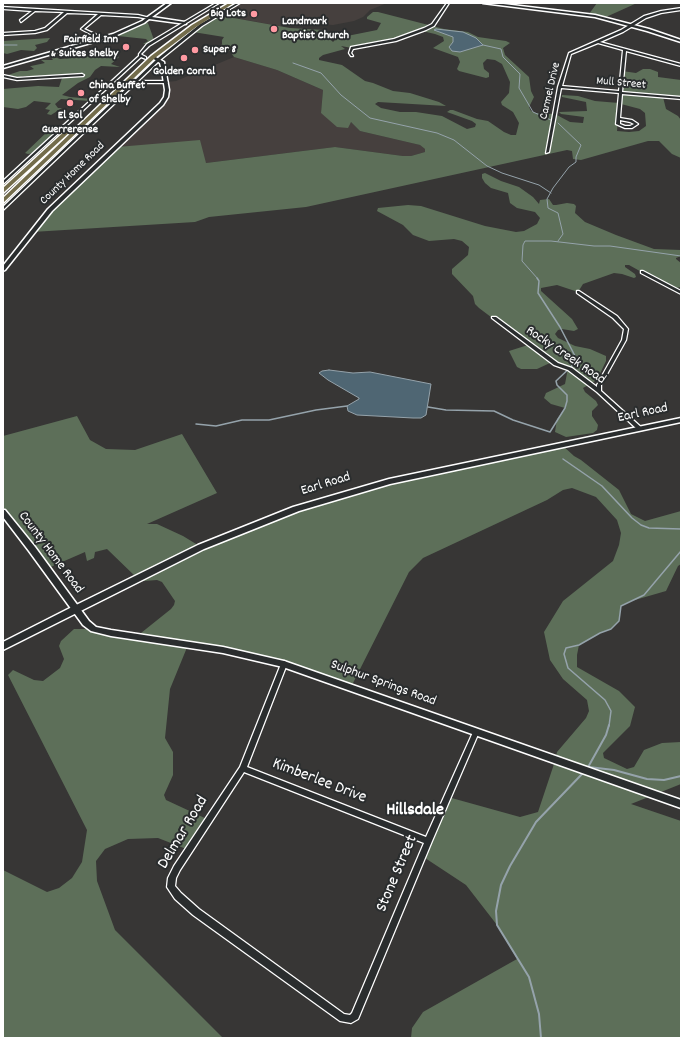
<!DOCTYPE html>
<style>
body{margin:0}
#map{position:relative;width:684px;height:1041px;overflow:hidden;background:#373635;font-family:Dekko,sans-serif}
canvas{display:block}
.frame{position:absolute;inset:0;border:4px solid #fff;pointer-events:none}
</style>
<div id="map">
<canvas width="684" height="1041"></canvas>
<div class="frame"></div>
</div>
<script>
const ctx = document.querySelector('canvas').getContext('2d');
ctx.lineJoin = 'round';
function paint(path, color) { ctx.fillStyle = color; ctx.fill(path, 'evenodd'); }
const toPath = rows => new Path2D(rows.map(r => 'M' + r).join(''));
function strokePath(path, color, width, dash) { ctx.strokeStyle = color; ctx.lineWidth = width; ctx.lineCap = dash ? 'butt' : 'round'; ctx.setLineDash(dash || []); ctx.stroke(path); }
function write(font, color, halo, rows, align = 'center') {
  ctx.font = font + ' Dekko,sans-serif'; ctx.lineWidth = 4; ctx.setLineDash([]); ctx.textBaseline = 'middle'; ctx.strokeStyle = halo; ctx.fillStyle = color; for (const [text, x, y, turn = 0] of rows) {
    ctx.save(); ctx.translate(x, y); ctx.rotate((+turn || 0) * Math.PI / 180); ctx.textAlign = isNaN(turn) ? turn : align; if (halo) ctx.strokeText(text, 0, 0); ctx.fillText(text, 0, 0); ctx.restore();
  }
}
paint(toPath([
 [240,3,387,3,370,10,363,17,354,21,333,25,305,23,279,26,219,15],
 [234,57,277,70,323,90,321,113,351,122,360,131,420,145,425,149,425,152,411,156,403,156,335,147,206,163,117,147,165,99,166,82,176,81]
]), '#46403e');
paint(toPath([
 [597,3,637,3,606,17,589,14],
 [373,12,378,12,444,29,468,32,478,37,506,41,510,43,503,48,505,55,529,77,531,91,534,97,529,107,531,111,536,113,555,114,570,122,583,123,584,117,561,114,559,112,587,111,586,102,562,97,562,95,578,96,595,101,619,103,617,131,629,132,639,131,646,126,645,113,640,109,621,104,622,71,636,73,643,69,650,69,658,72,658,77,681,80,681,98,663,97,666,109,678,116,681,120,681,158,672,154,659,141,648,141,581,160,573,159,572,151,567,150,306,207,209,217,195,222,32,232,41,220,117,147,200,140,206,163,335,147,403,156,411,156,425,152,425,149,420,145,360,131,351,122,348,128,337,127,321,113,323,90,277,70,234,57,229,50,220,47,222,44,222,40,224,37,193,32,217,15,290,28,324,30,327,31,328,37,333,42,337,38,377,30,381,23,367,19,367,17],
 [422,31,435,34,443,37,444,41,433,48,458,57,460,62,457,69,459,71,486,78,489,77,489,73,484,69,483,63,487,59,495,60,502,64,510,82,509,93,501,102,502,105,513,112,519,123,516,135,511,135,504,132,488,121,477,119,453,110,450,110,447,112,472,121,476,124,475,127,467,129,442,116,416,112,400,112,381,108,375,104,378,102,446,106,439,102,410,93,393,91,373,83,365,81,342,65,319,60,319,58,323,55,345,49,341,46,352,48,408,36],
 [145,23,148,23,154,40,149,44,143,44,148,41,146,39,118,36,112,39,109,38],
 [50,38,47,42,35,45,37,48,34,51,21,50,7,54,3,53,3,41],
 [106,49,112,49,115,52,113,54,119,57,111,64,120,67,101,66,95,70,90,77,78,83,62,95,70,97,92,99,90,101,61,99,55,104,58,108,62,108,51,115,47,114,50,110,45,109,51,103,34,101,26,107,18,109,3,107,3,89,38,86,59,87,62,78,65,77,57,75,42,77,23,76,19,78,6,76,8,75,20,71,27,71,34,69,30,66,31,66,45,63,41,60,53,60,49,55,60,59,73,58,84,56,85,53,96,53],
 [53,130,56,132,34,153,28,154,25,153,48,131],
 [485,173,501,181,519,187,533,197,539,204,540,200,549,199,553,205,556,205,567,203,574,204,576,206,575,213,585,222,616,235,654,249,681,250,681,256,676,258,676,259,681,263,681,287,672,289,629,265,625,265,625,267,635,274,636,277,634,278,622,274,614,273,583,284,578,292,557,285,541,288,541,291,572,319,578,329,574,331,562,329,558,330,555,334,558,338,575,346,590,349,606,356,606,361,597,380,583,388,585,392,596,401,598,405,592,411,592,416,598,425,597,430,593,433,566,437,555,432,557,419,565,408,551,404,544,398,546,393,565,384,568,368,550,363,537,369,521,369,517,367,509,351,528,345,479,308,475,304,473,296,452,274,452,269,468,255,469,247,462,241,454,239,429,241,413,235,403,225,377,211,378,208,408,205,421,206,485,226,516,232,524,231,537,224,540,218,535,212,517,208,510,203,508,193,491,188,485,183,482,178,482,174],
 [77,416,90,440,106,449,135,450,182,434,217,493,147,524,157,524,183,536,201,547,231,534,357,490,562,445,574,456,581,460,619,490,631,514,645,521,681,511,681,564,678,566,666,591,628,602,621,606,619,621,611,629,600,633,579,645,577,655,577,667,619,691,635,707,630,726,603,753,604,758,627,769,634,767,644,750,662,743,681,742,681,784,631,804,681,821,681,1038,411,1038,412,1028,423,1012,517,959,497,925,466,885,422,856,448,797,520,817,538,812,555,761,557,752,586,718,589,711,587,700,563,679,550,660,544,632,563,601,613,561,619,545,621,533,617,520,596,497,572,488,563,490,547,500,423,558,409,572,351,687,307,671,188,645,170,689,165,738,173,752,173,775,164,795,166,800,209,820,189,850,158,838,128,839,105,849,96,861,97,881,115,930,223,1038,3,1038,3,870,47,892,59,888,72,878,82,862,87,830,8,675,13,670,34,680,43,681,60,668,64,659,59,646,61,641,74,629,94,629,136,637,171,609,174,605,175,601,162,582,157,580,144,581,137,578,107,549,95,552,94,558,87,561,85,552,46,569,3,512,3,436]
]), '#5d6f59');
const water = toPath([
 [436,29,463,32,476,38,483,45,460,52,452,51,449,47,453,42,453,37,434,30,436,29],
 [329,370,353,373,370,372,431,384,426,415,421,418,413,418,357,415,348,411,347,406,359,399,359,398,328,380,319,373,322,371,329,370]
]);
paint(water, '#4f6673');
strokePath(water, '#95a3ab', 1);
strokePath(toPath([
 [3,45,17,45],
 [483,45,501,49,503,57,520,74,519,88,533,112,551,120],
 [293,63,321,73,341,95,370,118,437,133,454,140,487,166,502,173,539,185,551,193],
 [558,123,581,145,576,157,576,162,569,167,553,188,547,199,548,208,558,213,563,234,558,241],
 [538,279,522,261,523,245,525,241,551,241,594,246,610,246,681,256]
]), '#95a3ab', 1);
strokePath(toPath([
 [428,407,446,410,494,411,513,420,550,432,565,408,567,401,567,395,557,385,556,381,575,363,575,356,560,327,538,293,539,281,537,278],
 [196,424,216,426,242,420,269,420,316,410,347,406],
 [563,459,602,486,632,518,641,525,649,528,681,529],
 [609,726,611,711,605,700,568,668,564,654,566,648,579,645,600,633,611,629,619,621,621,606,644,595,681,551]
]), '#95a3ab', 1.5);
strokePath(toPath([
 [589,767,614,770,647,779,664,780,681,776],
 [587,769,606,735,609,725],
 [541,1038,539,1014,529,977,497,925,496,911,501,885,510,866,536,822,583,773]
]), '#95a3ab', 2);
const minor = toPath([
 [216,3,219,3,149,46,141,54,142,55,146,57,146,59,141,57,3,184,3,181,139,56,139,54,147,44,216,3],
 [237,3,240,3,202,26,160,60,138,81,166,81,168,82,167,83,136,83,3,210,3,207,158,58,200,24,237,3],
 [447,3,449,3,434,26,426,30,396,41,353,49,351,53,353,56,351,56,349,53,351,47,394,39,424,28,432,24,447,3],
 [3,7,138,15,150,18,149,19,138,17,101,15,84,29,97,35,96,37,81,29,98,14,67,13,47,30,35,33,3,35,3,33,35,31,45,28,64,12,35,11,21,22,20,20,32,11,3,9,3,7],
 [681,8,681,10,661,13,646,18,623,32,600,42,681,64,681,66,626,51,622,92,681,97,681,99,622,94,620,118,632,120,638,124,632,128,625,128,616,124,619,93,561,88,549,152,546,153,558,87,569,53,621,30,644,16,661,11,681,8],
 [598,43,623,50,619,91,562,86,571,54,598,43],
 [620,120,630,122,634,124,630,126,625,126,620,124,620,120],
 [82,74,84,75,83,76,17,80,3,77,3,75,17,78,82,74],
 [641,271,643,271,681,291,681,294,641,273,641,271],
 [577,291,579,291,617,316,628,329,626,340,601,385,601,391,642,428,642,430,638,430,597,392,568,370,554,365,492,318,492,317,496,317,558,363,572,368,597,387,597,385,622,340,624,329,613,318,577,293,577,291],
 [284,661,286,662,287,664,247,767,426,837,474,730,476,729,478,730,479,732,432,841,358,1019,351,1023,340,1021,193,915,175,899,167,887,168,878,174,866,240,767,281,664,282,662,284,661],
 [244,772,424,843,352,1013,350,1015,344,1014,199,909,181,893,175,886,176,878,180,870,244,772]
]);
const tertiary = toPath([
 [167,3,171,3,152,17,185,22,186,24,149,19,144,23,115,36,3,68,3,66,113,34,142,21,167,3],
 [152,56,154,56,164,62,169,90,168,97,163,105,52,211,5,270,3,271,3,266,48,209,160,103,164,97,165,90,162,71,160,63,152,58,152,56],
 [3,510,5,510,35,547,89,621,96,627,111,630,223,647,284,661,681,800,681,808,283,667,223,653,111,636,91,631,83,625,29,551,3,517,3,510]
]);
const secondary = toPath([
 [483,3,495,3,595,15,649,29,681,40,681,42,647,31,595,17,483,3],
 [681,418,681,422,390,484,299,511,204,549,3,650,3,642,72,607,198,545,293,507,389,479,681,418]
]);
const trunk = toPath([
 [229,3,234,3,196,27,155,58,3,203,3,198,151,56,192,25,229,3],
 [67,129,72,130,3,193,3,188,67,129]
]);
strokePath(minor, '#fff', 2.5);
strokePath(tertiary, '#fff', 3);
strokePath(secondary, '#fff', 3);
strokePath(trunk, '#fff', 3);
paint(minor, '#2a2d2e');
paint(tertiary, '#2a2d2e');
paint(secondary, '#2a2d2e');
paint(trunk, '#736c4b');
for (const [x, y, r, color] of [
 [254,14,4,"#ff9aa2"],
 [274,29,4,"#ff9aa2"],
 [126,47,4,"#ff9aa2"],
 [195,50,4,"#ff9aa2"],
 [184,58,4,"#ff9aa2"],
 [81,93,4,"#ff9aa2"],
 [70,103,4,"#ff9aa2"]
]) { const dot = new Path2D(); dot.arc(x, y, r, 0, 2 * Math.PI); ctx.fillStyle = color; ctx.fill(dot); strokePath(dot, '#2a2d2e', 1.5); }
write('bold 12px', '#fff', '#2a2d2e', [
 ["Big Lots",246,14,"right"],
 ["Landmark",282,22],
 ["Baptist Church",282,36],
 ["Fairfield Inn",118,40,"right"],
 ["& Suites Shelby",118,54,"right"],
 ["Super 8",203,50],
 ["Golden Corral",184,72,"center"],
 ["China Buffet",89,86],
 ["of Shelby",89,100],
 ["El Sol",70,116,"center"],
 ["Guerrerense",70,130,"center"]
], 'left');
write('12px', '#fff', '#2a2d2e', [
 ["Mull Street",621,84,5],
 ["Carmel Drive",551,91,-77],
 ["County Home Road",73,174,-44]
]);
write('14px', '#fff', '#2a2d2e', [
 ["Rocky Creek Road",565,356,34],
 ["Earl Road",643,414,-12],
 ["Earl Road",326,485,-17],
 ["County Home Road",50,553,53],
 ["Sulphur Springs Road",383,684,20]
]);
write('17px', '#fff', '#2a2d2e', [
 ["Kimberlee Drive",319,782,21],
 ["Delmar Road",184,833,-59],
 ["Stone Street",398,874,-67]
]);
write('bold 18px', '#fff', '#2a2d2e', [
 ["Hillsdale",415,812]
]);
</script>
